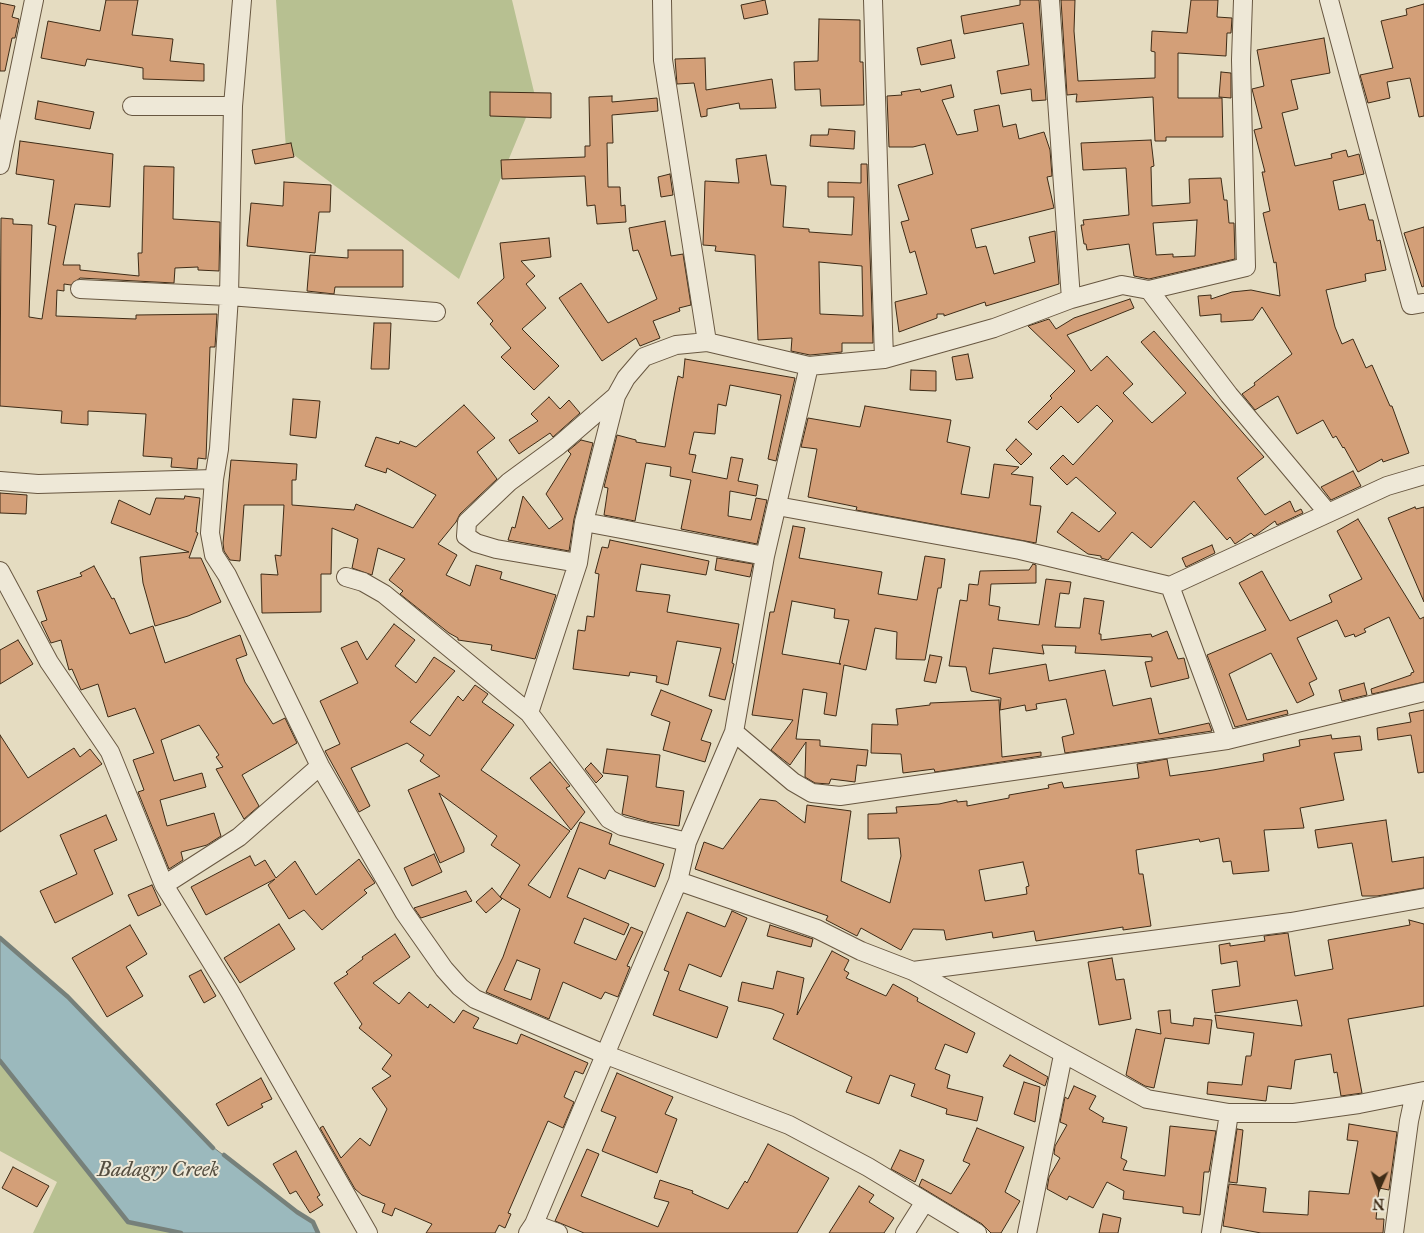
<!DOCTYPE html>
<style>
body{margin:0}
#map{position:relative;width:1424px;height:1233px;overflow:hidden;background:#e5dcc1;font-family:"IM FELL Great Primer",serif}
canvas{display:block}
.north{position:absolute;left:1354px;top:1163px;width:50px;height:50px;-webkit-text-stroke:4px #eee8d7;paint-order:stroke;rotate:182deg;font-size:14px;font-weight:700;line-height:20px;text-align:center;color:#3e2b16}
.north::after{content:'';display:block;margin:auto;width:18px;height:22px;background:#3e2b16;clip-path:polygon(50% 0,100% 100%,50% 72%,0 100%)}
</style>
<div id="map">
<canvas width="1424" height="1233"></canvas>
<div class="north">N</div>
</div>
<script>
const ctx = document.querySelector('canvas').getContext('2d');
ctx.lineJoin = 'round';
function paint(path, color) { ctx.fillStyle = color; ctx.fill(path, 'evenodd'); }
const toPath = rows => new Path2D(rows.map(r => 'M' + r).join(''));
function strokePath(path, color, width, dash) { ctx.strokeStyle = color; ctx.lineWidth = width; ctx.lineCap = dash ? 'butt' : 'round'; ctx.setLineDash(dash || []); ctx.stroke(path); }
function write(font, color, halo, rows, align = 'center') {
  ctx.font = font + ' "IM FELL Great Primer",serif'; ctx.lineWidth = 4; ctx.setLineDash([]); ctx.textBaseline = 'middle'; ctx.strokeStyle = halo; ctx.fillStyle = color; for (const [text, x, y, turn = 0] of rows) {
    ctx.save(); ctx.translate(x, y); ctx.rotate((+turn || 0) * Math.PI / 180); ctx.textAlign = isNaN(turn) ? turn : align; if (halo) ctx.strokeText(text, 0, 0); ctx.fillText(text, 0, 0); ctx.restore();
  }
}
paint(toPath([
 [276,0,512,0,535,96,459,279,286,149],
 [0,1061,128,1222,181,1233,33,1233,57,1182,0,1151]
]), '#b7c091');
const water = toPath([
 [0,938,68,997,209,1144,297,1212,313,1222,318,1233,181,1233,128,1222,0,1061,0,938]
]);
paint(water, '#9bb9bd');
strokePath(water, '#76807a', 1);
strokePath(toPath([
 [0,938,68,997,213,1148],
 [0,1061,128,1222,181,1233],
 [224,1155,297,1212,313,1222,318,1233]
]), '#76807a', 4.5);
const building = toPath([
 [106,0,138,0,132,35,173,39,170,61,204,64,204,81,143,79,143,68,87,59,85,66,41,58,48,21,100,31,106,0],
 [765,0,768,14,744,19,741,5,765,0],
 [1020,0,1039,0,1046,100,1032,101,1031,89,1001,94,997,71,1029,65,1023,23,964,34,961,16,1020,5,1020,0],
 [1061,0,1075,0,1074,31,1078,81,1155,78,1155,52,1151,51,1152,31,1187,33,1191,0,1218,0,1217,17,1232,18,1231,33,1227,33,1226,56,1178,53,1178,98,1222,98,1223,137,1166,137,1166,141,1155,141,1153,97,1076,102,1077,94,1067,95,1061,0],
 [0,3,15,6,12,17,19,19,15,38,12,38,5,71,0,71,0,3],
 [1424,4,1424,116,1419,117,1410,78,1387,82,1390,98,1368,103,1360,75,1393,68,1381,21,1407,15,1406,9,1424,4],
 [819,19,860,20,860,62,863,62,864,105,821,106,820,89,795,90,794,62,818,61,819,19],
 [1324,38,1330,73,1291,80,1298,109,1282,113,1295,166,1332,158,1331,154,1346,150,1348,157,1359,154,1364,174,1333,181,1339,210,1365,204,1369,220,1373,220,1377,241,1380,240,1386,270,1365,274,1366,281,1326,290,1335,327,1342,344,1353,339,1366,368,1372,365,1390,406,1392,406,1409,453,1383,462,1382,459,1358,472,1344,447,1343,448,1336,436,1333,438,1323,420,1297,434,1278,396,1255,410,1242,394,1255,385,1254,383,1292,354,1262,307,1253,320,1221,322,1221,314,1200,316,1198,296,1211,295,1211,299,1232,292,1251,290,1280,296,1276,262,1274,263,1263,213,1270,211,1262,172,1265,172,1254,130,1262,128,1252,89,1264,86,1257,50,1324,38],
 [951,40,955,58,921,65,917,48,951,40],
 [705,58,706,90,772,79,776,108,740,109,739,103,707,109,707,116,701,117,694,83,677,84,675,59,705,58],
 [1221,72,1231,73,1231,98,1219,97,1221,72],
 [951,85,954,97,942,100,957,135,978,131,974,110,999,105,1003,127,1016,124,1019,139,1044,132,1050,150,1052,176,1047,177,1054,208,971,229,976,248,986,246,994,274,1035,262,1029,237,1055,231,1059,284,986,306,985,302,944,316,944,314,937,314,937,318,899,332,895,302,927,294,915,251,910,253,901,222,909,220,898,185,933,174,925,144,913,147,889,147,887,96,902,95,901,92,920,89,921,92,951,85],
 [490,92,551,93,551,118,490,116,490,92],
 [612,96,612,102,657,98,658,111,612,115,613,143,607,143,608,187,620,187,621,206,625,205,626,222,597,224,595,205,587,206,585,176,502,179,501,160,585,157,585,146,590,146,589,97,612,96],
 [38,101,94,112,90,129,35,119,38,101],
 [829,129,855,131,854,149,810,146,811,135,828,135,829,129],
 [1151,140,1154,166,1151,167,1152,206,1190,203,1189,179,1221,178,1224,200,1227,200,1229,223,1234,223,1235,259,1149,279,1134,276,1129,244,1087,250,1086,244,1084,244,1081,225,1084,225,1083,220,1129,215,1126,168,1083,170,1081,143,1151,140],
 [1197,220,1195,256,1173,257,1173,254,1156,255,1153,223,1197,220],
 [20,141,113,154,110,207,75,204,63,265,80,265,80,270,139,276,138,253,142,253,144,166,174,167,173,219,220,222,219,271,198,270,198,267,175,268,174,283,80,278,71,285,64,284,64,291,57,290,56,316,136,319,136,315,217,314,215,347,210,347,206,459,198,458,197,469,171,467,172,458,143,456,146,414,88,411,88,425,61,423,62,411,0,406,1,218,13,219,13,224,32,225,29,317,42,319,56,226,48,224,54,180,16,174,20,141],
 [291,143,294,157,255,164,252,150,291,143],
 [766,155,771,185,786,186,783,227,809,229,809,232,852,235,854,197,828,197,828,182,861,183,861,164,867,164,873,343,842,343,842,352,810,355,791,351,792,338,758,340,755,255,715,251,716,246,703,245,705,181,739,183,736,159,766,155],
 [819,262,862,266,863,316,820,314,819,262],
 [670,174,673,195,661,197,658,177,670,174],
 [284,182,331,185,330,212,319,212,315,253,247,246,251,203,283,206,284,182],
 [665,221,671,256,683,254,691,305,679,308,680,311,653,321,660,338,640,346,636,338,602,361,559,298,581,283,608,323,657,299,638,250,633,251,629,228,665,221],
 [1424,227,1424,286,1422,287,1404,233,1424,227],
 [549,238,551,257,521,261,535,276,526,284,546,308,522,329,559,366,534,390,501,357,511,348,490,324,493,321,477,303,504,278,500,243,549,238],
 [348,250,403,250,403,287,335,287,334,294,307,291,310,255,348,258,348,250],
 [1130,299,1134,308,1067,335,1091,371,1107,356,1133,384,1123,393,1152,423,1186,393,1141,342,1154,331,1264,457,1237,478,1265,515,1290,501,1295,512,1301,509,1303,513,1277,525,1275,521,1256,535,1254,536,1251,533,1235,544,1230,537,1227,540,1194,501,1151,548,1132,532,1108,560,1101,558,1101,556,1088,554,1057,532,1072,512,1099,532,1116,513,1076,477,1067,485,1050,468,1063,455,1073,465,1113,421,1097,405,1078,423,1061,406,1037,430,1028,422,1052,398,1050,396,1075,371,1028,326,1049,319,1056,329,1074,318,1130,299],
 [374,323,391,323,389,369,371,369,374,323],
 [968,354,973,378,956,380,952,357,968,354],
 [685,359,795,378,776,461,768,459,781,395,730,385,726,406,718,404,715,434,694,432,689,454,696,455,692,472,727,479,731,457,743,459,738,481,758,485,756,496,730,491,728,516,751,520,756,498,767,500,757,544,681,529,691,480,670,476,671,467,646,463,635,521,604,515,608,488,604,487,617,435,636,440,636,442,665,447,675,391,678,376,683,378,685,359],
 [911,370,936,371,936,391,910,390,911,370],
 [549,397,560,409,569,400,580,413,553,437,550,433,519,454,509,440,538,421,531,414,549,397],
 [293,399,320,401,316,438,290,435,293,399],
 [464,405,495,438,477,452,497,479,460,514,456,522,438,544,457,555,446,575,470,586,476,565,502,572,500,579,556,595,535,659,491,650,492,645,458,640,458,638,449,633,400,594,403,591,389,580,405,559,378,548,372,575,352,568,358,539,332,528,331,574,321,574,321,612,262,613,261,574,278,575,275,555,281,556,284,505,244,505,240,561,230,560,224,551,223,543,231,460,297,464,296,480,292,480,292,505,354,510,356,504,413,528,436,495,387,468,386,473,365,466,376,437,399,444,400,441,416,447,464,405],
 [865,406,951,420,947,442,970,447,961,494,989,498,994,464,1019,467,1011,474,1033,477,1030,505,1041,506,1036,543,856,510,857,507,808,497,817,449,801,447,808,418,860,427,865,406],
 [1016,439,1032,454,1021,465,1006,450,1016,439],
 [581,440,593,443,574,519,569,551,508,540,512,527,515,528,523,496,549,529,563,519,546,494,571,454,568,451,581,440],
 [1353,471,1361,486,1331,500,1321,487,1353,471],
 [0,493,27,495,26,514,0,513,0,493],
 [185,496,200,498,196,532,198,533,189,558,201,558,221,602,188,616,155,626,143,583,140,557,189,552,111,523,119,500,150,515,156,498,184,499,185,496],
 [1415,507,1416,509,1424,507,1424,602,1388,518,1415,507],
 [1358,519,1420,619,1424,617,1424,682,1372,694,1371,689,1411,675,1411,673,1414,672,1389,617,1364,629,1366,632,1355,637,1354,634,1345,637,1337,620,1297,638,1317,679,1309,683,1314,695,1297,703,1271,653,1229,674,1247,720,1287,710,1288,714,1235,727,1207,655,1266,630,1239,583,1262,571,1290,621,1332,602,1329,595,1362,579,1337,531,1358,519],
 [793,526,805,528,799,558,882,572,878,594,917,600,925,556,945,559,941,588,938,588,925,660,896,659,897,632,875,628,866,670,844,665,836,716,824,714,827,693,803,689,796,739,820,740,820,746,868,750,866,766,857,765,855,782,831,779,829,784,815,783,805,777,806,742,790,765,771,750,793,720,752,715,770,612,774,612,793,526],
 [792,601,835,609,834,618,849,620,839,664,841,664,782,654,792,601],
 [610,540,709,561,706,575,641,564,636,591,670,595,667,612,739,624,732,663,734,664,725,700,709,696,721,648,677,641,668,685,656,682,657,676,630,672,629,676,573,669,578,630,585,631,587,616,594,617,599,574,595,573,602,547,608,548,610,540],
 [1212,545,1215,553,1186,567,1182,558,1212,545],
 [717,558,753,564,750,577,715,570,717,558],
 [1033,564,1036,565,1036,583,991,584,989,605,1000,607,998,620,1039,625,1046,579,1071,582,1069,594,1060,593,1055,627,1080,628,1084,598,1104,601,1099,634,1101,634,1101,640,1151,634,1152,637,1167,631,1178,659,1184,658,1189,678,1151,687,1145,662,1152,661,1152,657,1075,653,1076,646,1042,645,1044,654,993,648,989,674,1046,664,1049,681,1105,670,1113,706,1151,698,1159,734,1209,723,1212,731,1065,753,1062,737,1074,734,1066,699,1036,704,1037,709,1026,711,1025,705,1000,710,1001,698,971,691,966,667,949,666,960,600,967,601,969,584,978,585,980,571,1029,570,1033,564],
 [94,566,112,599,114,598,130,634,153,626,165,663,240,635,247,655,236,659,245,682,273,724,285,718,297,743,242,775,259,806,244,819,216,769,223,767,216,757,219,755,199,725,161,740,174,781,202,773,206,787,160,800,167,826,214,813,221,836,207,845,181,852,183,860,169,869,138,792,144,790,133,760,154,753,135,708,108,717,98,684,81,690,72,669,69,670,61,640,51,643,41,622,47,620,37,591,82,576,80,573,94,566],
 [394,624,415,640,395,666,416,683,434,657,455,671,410,722,430,736,458,696,463,701,475,685,488,694,482,702,514,725,481,770,570,831,528,885,550,898,580,822,612,834,609,844,664,864,655,887,609,870,605,879,579,868,567,897,629,924,624,935,584,918,574,943,616,960,631,927,643,932,627,966,630,967,618,997,605,992,601,999,563,982,549,1019,486,992,503,957,520,909,500,897,520,865,491,845,497,836,439,793,464,848,464,852,440,863,408,790,440,776,420,761,424,755,407,743,351,768,370,806,359,812,325,751,340,744,320,701,358,683,341,648,357,641,367,660,394,624],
 [517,960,540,969,531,1000,504,990,517,960],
 [18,640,33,664,0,684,0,650,18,640],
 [930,655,942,657,936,683,924,681,930,655],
 [1364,683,1367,695,1342,701,1339,690,1364,683],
 [661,690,712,710,701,740,711,743,705,762,663,750,670,722,651,715,661,690],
 [999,700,1002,757,1041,752,1041,756,935,772,934,769,903,773,901,754,871,753,872,724,898,725,896,709,930,705,930,703,999,700],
 [1424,710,1424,772,1418,773,1411,735,1378,740,1377,728,1411,722,1409,713,1424,710],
 [0,735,28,778,74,748,80,757,90,749,102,764,0,832,0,735],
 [1331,735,1332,739,1360,736,1362,750,1334,753,1344,800,1300,808,1304,828,1264,830,1269,871,1233,874,1231,861,1223,862,1219,838,1200,842,1199,839,1136,850,1139,874,1143,874,1151,926,1123,930,1123,927,1036,941,1034,931,993,938,992,932,946,940,944,930,913,929,901,950,861,928,857,936,826,920,828,916,695,869,704,842,723,849,760,799,776,801,805,823,807,805,851,811,841,881,890,903,901,856,899,838,868,839,868,814,897,813,896,807,939,804,957,800,957,802,967,801,967,806,1009,798,1009,795,1049,788,1048,785,1062,782,1064,788,1139,778,1137,764,1167,759,1170,776,1213,770,1264,761,1263,754,1300,746,1299,740,1331,735],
 [1023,862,1029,886,1026,887,1027,894,985,901,979,870,1023,862],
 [607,749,660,755,656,787,684,791,679,826,650,822,622,814,628,776,603,773,607,749],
 [550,762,570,786,566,788,585,812,571,830,530,778,550,762],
 [591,763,603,776,596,783,585,769,591,763],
 [106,815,117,840,94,850,113,894,55,923,40,891,77,874,60,835,106,815],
 [1386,820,1392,862,1424,857,1424,888,1377,896,1362,896,1352,843,1318,848,1315,830,1386,820],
 [434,854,442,872,412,886,404,868,434,854],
 [250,856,255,866,265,860,276,878,295,861,316,895,359,859,375,883,364,890,367,893,322,930,304,910,289,919,268,885,275,879,206,915,191,887,250,856],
 [152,885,161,905,138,916,128,895,152,885],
 [492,888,502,899,486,913,476,902,492,888],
 [466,891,472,901,421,918,414,908,466,891],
 [732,911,747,918,721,977,689,964,679,990,728,1007,717,1038,653,1015,669,972,664,970,687,912,725,927,732,911],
 [1409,920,1424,924,1424,1006,1348,1019,1362,1093,1341,1096,1337,1072,1334,1073,1331,1054,1295,1060,1291,1089,1268,1086,1266,1101,1207,1094,1208,1082,1242,1085,1246,1056,1251,1056,1254,1033,1217,1028,1215,1015,1302,1026,1297,1000,1215,1013,1212,990,1240,986,1237,961,1221,964,1219,945,1230,943,1230,946,1265,941,1264,936,1288,933,1295,976,1333,969,1328,940,1410,925,1409,920],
 [279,924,295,949,240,983,224,958,279,924],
 [130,925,147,954,126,967,143,996,107,1017,72,958,130,925],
 [770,925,813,939,811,947,767,936,770,925],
 [395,934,410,957,373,983,399,1004,409,992,428,1008,430,1004,454,1023,463,1010,479,1018,473,1028,517,1044,521,1034,588,1063,583,1074,575,1071,564,1097,574,1102,563,1128,548,1121,508,1213,511,1214,505,1228,499,1225,495,1233,426,1233,432,1224,395,1208,392,1216,382,1212,385,1204,362,1195,355,1189,320,1128,323,1126,341,1158,360,1138,370,1146,387,1109,372,1088,391,1076,382,1069,392,1055,359,1028,362,1024,334,983,348,974,346,972,363,959,362,957,395,934],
 [832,951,849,960,844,970,849,973,846,978,886,996,893,984,918,998,917,1001,975,1033,967,1053,945,1044,935,1069,950,1075,947,1088,983,1097,977,1121,946,1114,947,1109,911,1096,915,1084,890,1075,879,1104,846,1092,852,1077,773,1039,784,1014,772,1009,738,1001,742,982,773,989,777,971,804,978,797,1015,832,951],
 [1112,958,1116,980,1124,979,1131,1019,1099,1025,1088,962,1112,958],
 [201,970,216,996,204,1003,189,976,201,970],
 [1170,1010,1171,1023,1193,1026,1194,1018,1212,1020,1209,1044,1165,1038,1154,1088,1145,1086,1126,1075,1136,1029,1161,1034,1158,1011,1170,1010],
 [1010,1055,1048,1077,1045,1086,1003,1066,1010,1055],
 [617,1073,673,1097,665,1114,677,1119,657,1173,602,1151,616,1117,601,1111,617,1073],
 [261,1078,272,1099,261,1104,263,1107,228,1126,216,1104,261,1078],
 [1024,1082,1040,1087,1035,1122,1014,1114,1024,1082],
 [1074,1086,1096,1096,1089,1109,1104,1118,1102,1122,1127,1127,1121,1158,1127,1161,1123,1170,1165,1176,1170,1126,1216,1131,1209,1172,1204,1172,1200,1215,1183,1213,1183,1207,1123,1199,1124,1191,1107,1182,1093,1208,1069,1196,1067,1200,1047,1189,1049,1177,1060,1158,1054,1154,1055,1146,1067,1125,1060,1122,1065,1097,1068,1099,1074,1086],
 [1349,1124,1397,1132,1389,1190,1379,1188,1376,1219,1384,1219,1383,1233,1261,1233,1223,1226,1229,1184,1266,1188,1263,1212,1308,1215,1309,1191,1349,1194,1358,1141,1347,1140,1349,1124],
 [977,1128,1024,1147,1005,1192,1020,1201,1001,1233,991,1233,982,1224,919,1186,922,1179,951,1194,970,1164,963,1161,977,1128],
 [1237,1129,1243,1130,1237,1183,1229,1182,1237,1129],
 [768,1144,829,1178,797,1233,584,1233,555,1221,587,1149,599,1154,581,1196,658,1227,669,1202,654,1198,660,1180,693,1191,692,1193,728,1209,745,1181,747,1183,768,1144],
 [900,1150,924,1160,915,1182,891,1169,900,1150],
 [296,1151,320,1195,317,1197,323,1205,310,1213,296,1191,290,1194,273,1164,296,1151],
 [13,1167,49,1186,37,1207,2,1188,13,1167],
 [859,1186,874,1195,869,1202,894,1218,884,1233,829,1233,859,1186],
 [1103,1214,1121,1218,1118,1233,1099,1233,1103,1214]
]);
paint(building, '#d39f78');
strokePath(building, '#3e2b16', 1);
const minor = toPath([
 [242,0,233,106,229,296,219,449,214,479,210,533,214,555,227,575,320,766,404,912,444,969,460,987,475,999,604,1054,789,1125,868,1167,977,1233],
 [662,0,663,60,707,342],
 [873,0,884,359],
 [1050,0,1071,299],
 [1329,0,1411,305,1424,303],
 [132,106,233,106],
 [0,165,34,0],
 [80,289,229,296,436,312],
 [1149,290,1229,395,1328,513],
 [0,481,38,484,214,479],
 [777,506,1020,550,1170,586,1387,486,1424,475],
 [584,522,765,556],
 [578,563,496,549,476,543,466,536,467,522,509,482,558,446,616,396,626,378,644,357,676,345,707,342,809,366,884,359,994,328,1071,299,1122,285,1149,290,1246,267,1241,60,1243,0],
 [0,571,49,662,110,752,164,885,230,992,368,1233],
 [346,577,363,582,384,594,529,713,609,819,622,826,687,842],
 [1170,586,1227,740],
 [529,713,578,563,584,522,616,396],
 [734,732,793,782,812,793,840,796,1227,740,1424,692],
 [678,881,817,929,861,951,913,971,1147,1099,1229,1113,1294,1113,1359,1104,1424,1091],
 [164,885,239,837,320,766],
 [913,971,1291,922,1424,898],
 [534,1224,558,1233],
 [528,1233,534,1224,678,881,687,842,734,732,765,556,809,366],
 [905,1233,924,1203],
 [1027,1233,1063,1055],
 [1211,1233,1229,1113],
 [1394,1233,1409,1121,1415,1093]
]);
strokePath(minor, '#685741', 20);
strokePath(minor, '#eee8d7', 18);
write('italic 21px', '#554e40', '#eee8d7', [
 ["Badagry Creek",158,1171]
]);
</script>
